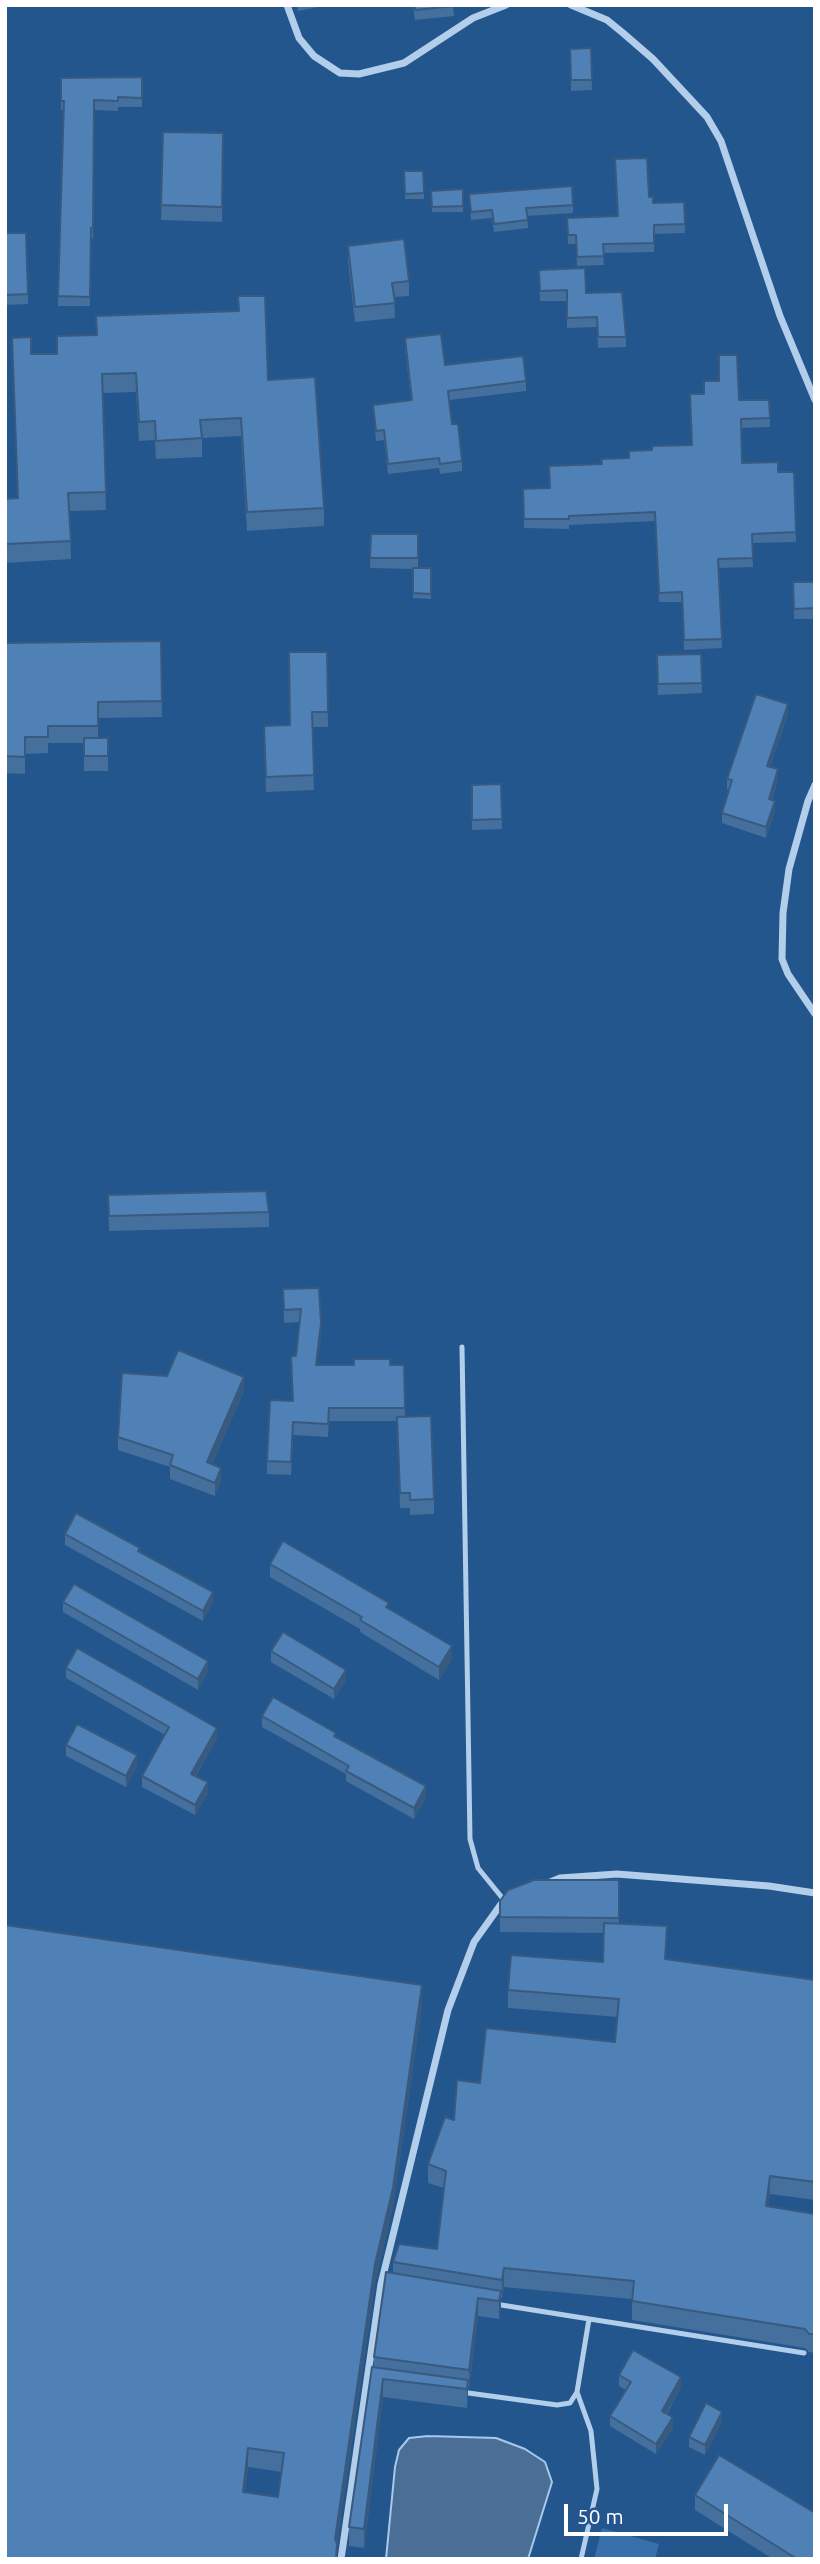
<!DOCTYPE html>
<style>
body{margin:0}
#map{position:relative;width:820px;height:2564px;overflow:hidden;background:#23568d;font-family:Ubuntu,sans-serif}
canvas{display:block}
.frame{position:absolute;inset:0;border:7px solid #fff;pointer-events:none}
.scale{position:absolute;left:564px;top:2504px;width:164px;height:32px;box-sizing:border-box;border:4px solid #fff;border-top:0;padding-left:9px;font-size:21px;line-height:24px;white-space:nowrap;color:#fff;-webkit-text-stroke:5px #23568d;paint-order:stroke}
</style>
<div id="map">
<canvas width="820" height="2564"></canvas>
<div class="frame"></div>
<div class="scale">50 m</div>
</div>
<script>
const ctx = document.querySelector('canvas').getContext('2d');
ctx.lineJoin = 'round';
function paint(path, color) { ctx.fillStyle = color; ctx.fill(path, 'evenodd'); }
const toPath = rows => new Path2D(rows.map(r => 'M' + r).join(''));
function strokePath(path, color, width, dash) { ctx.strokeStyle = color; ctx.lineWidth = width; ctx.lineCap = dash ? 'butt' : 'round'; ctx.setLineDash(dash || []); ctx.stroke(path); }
paint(toPath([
 [602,2528,659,2544,655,2559,594,2559]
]), '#3770aa');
const water = toPath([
 [428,2436,496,2438,525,2449,545,2462,552,2482,528,2559,386,2559,395,2467,399,2450,409,2438,428,2436]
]);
paint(water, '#4a6e95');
strokePath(water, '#a6c9ec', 2);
strokePath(toPath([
 [462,1347,470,1839,478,1868,504,1900],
 [495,2304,804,2353],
 [461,2392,557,2405,570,2403,577,2392,589,2319],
 [577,2392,591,2431,597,2489,581,2559]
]), '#b2ceeb', 5);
strokePath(toPath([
 [287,5,299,38,314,56,340,73,359,74,404,63,473,18,506,5],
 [571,5,607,20,623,33,653,59,707,117,721,141,780,316,815,400],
 [815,785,808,801,789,869,783,913,782,959,788,974,815,1014],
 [548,1883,560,1878,617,1874,769,1886,815,1893],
 [341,2559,381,2284,448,2010,474,1942,504,1900]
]), '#b2ceeb', 7);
paint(toPath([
 [297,5,329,5,298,11],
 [413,5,453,5,454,16,415,20],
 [591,48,592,90,571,91,570,49],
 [142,77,142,107,118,107,118,111,94,110,93,238,91,238,90,306,58,306,63,110,61,110,61,78],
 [163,132,223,133,222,222,161,220],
 [404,171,424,193,424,199,405,199],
 [463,189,463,212,432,212,431,191],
 [469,194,573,205,573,213,527,216,528,228,494,232,492,218,471,220],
 [649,197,653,203,684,202,685,233,654,234,654,252,603,253,604,265,577,266,576,244,568,244,567,218,617,216],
 [5,233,28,294,28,304,5,305],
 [348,246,409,281,409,296,394,297,395,318,355,322,348,261],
 [539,270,586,293,626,337,626,347,598,348,597,327,567,328,567,301,540,301],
 [96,316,268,380,324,508,324,526,247,531,241,436,202,438,202,457,156,459,155,440,139,441,136,392,103,393,106,510,70,511,71,559,5,563,5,499,18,499,12,338,31,354,57,354,96,335],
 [405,338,445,365,526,381,526,391,449,400,452,424,462,461,462,471,440,474,439,468,388,474,384,440,376,441,373,405,411,400,405,348],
 [739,400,769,400,770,427,741,428,742,463,778,472,794,472,796,542,752,543,753,567,718,568,722,648,684,650,682,602,659,602,655,521,569,525,569,529,524,528,523,489,550,488,602,464,629,458,652,450,691,445],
 [371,534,418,534,418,568,431,568,431,599,413,598,413,569,370,568],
 [793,582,815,582,815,619,794,619],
 [161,641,162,717,98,718,98,738,108,738,108,771,84,771,84,743,48,743,48,753,25,754,25,774,5,773,5,643],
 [327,652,328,727,312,727,314,790,266,792,264,726,290,725],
 [701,654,702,693,658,695,657,655],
 [788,714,770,767,778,779,772,800,775,811,766,838,722,823,722,813,729,790,727,789,727,779],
 [501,784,502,829,472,830,472,785],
 [108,1195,269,1212,269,1227,109,1231],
 [319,1288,321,1336,317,1365,404,1365,405,1417,434,1499,434,1514,410,1515,410,1508,400,1508,397,1421,329,1421,328,1437,293,1435,291,1475,267,1474,267,1461,292,1401,299,1322,284,1323,283,1289],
 [167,1376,244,1391,212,1464,221,1481,215,1496,170,1479,170,1467,118,1450,118,1437],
 [65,1534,140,1552,213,1602,203,1621,65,1545],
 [270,1564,389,1609,452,1659,439,1680,360,1632,360,1629,270,1577],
 [63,1602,208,1671,198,1690,63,1612],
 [271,1651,346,1680,334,1699,271,1662],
 [66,1668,217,1738,196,1776,208,1793,195,1815,142,1787,142,1776,165,1735,66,1678],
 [262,1716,336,1737,426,1797,414,1819,346,1781,346,1774,262,1727],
 [66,1745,137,1766,126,1787,66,1756],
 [619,1880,619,1924,666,1959,815,1980,815,2200,770,2194,768,2206,815,2214,815,2353,809,2352,805,2348,632,2320,632,2299,504,2287,502,2298,501,2298,499,2319,478,2316,469,2388,468,2387,467,2408,383,2397,364,2548,349,2546,349,2527,374,2367,374,2357,393,2273,393,2262,437,2249,444,2188,428,2183,428,2164,454,2120,480,2083,615,2042,618,2017,508,2008,508,1990,603,1962,604,1933,500,1932,500,1901],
 [422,2005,393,2207,375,2283,337,2544,337,2559,5,2559],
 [248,2467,282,2472,278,2497,245,2492],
 [619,2375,681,2387,667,2414,673,2428,656,2454,610,2426,610,2416,626,2390,619,2386],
 [722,2422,705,2455,689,2447,689,2437],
 [695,2495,815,2559,773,2559,695,2510]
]), '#456f9d');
paint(toPath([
 [788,704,788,714,767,776,767,766],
 [778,769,778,779,769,809,769,799],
 [775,801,775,811,766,838,766,827],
 [321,1323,321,1336,316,1378,316,1365],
 [244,1377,244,1391,207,1475,207,1462],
 [221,1468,221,1481,215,1496,215,1483],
 [213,1592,213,1602,203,1621,203,1611],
 [452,1646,452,1659,439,1680,439,1667],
 [208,1661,208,1671,198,1690,198,1679],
 [346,1670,346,1680,334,1699,334,1689],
 [217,1728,217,1738,191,1784,191,1774],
 [137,1755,137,1766,126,1787,126,1776],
 [208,1782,208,1793,195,1815,195,1805],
 [426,1786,426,1797,414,1819,414,1808],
 [422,1985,422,2005,393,2207,375,2283,335,2558,335,2539,375,2264],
 [770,2176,770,2194,766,2224,766,2206],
 [504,2268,504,2287,502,2298,502,2280],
 [501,2291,501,2309,499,2319,499,2301],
 [478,2298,478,2316,469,2388,469,2370],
 [681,2377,681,2387,662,2421,662,2411],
 [383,2379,383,2397,364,2548,364,2529],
 [468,2380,468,2398,467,2408,467,2389],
 [722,2412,722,2422,705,2455,705,2445],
 [673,2417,673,2428,656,2454,656,2444],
 [248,2448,248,2467,243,2511,243,2492]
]), '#385a7f');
const building = toPath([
 [415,5,453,5,454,6,415,10,415,5],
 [591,48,592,80,571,80,570,49,591,48],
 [142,77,142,98,118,97,118,101,94,100,93,228,91,228,90,297,58,296,64,101,61,101,61,78,142,77],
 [163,132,223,133,222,207,161,205,163,132],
 [647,158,649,197,653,197,653,203,684,202,685,224,654,225,654,243,603,244,604,256,577,257,576,235,568,235,567,218,618,216,615,159,647,158],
 [404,171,423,171,424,193,405,194,404,171],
 [572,186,573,205,526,208,528,220,494,224,492,210,471,212,469,194,572,186],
 [463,189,463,206,432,207,431,191,463,189],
 [5,233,26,233,28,294,5,295,5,233],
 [404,239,409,281,392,283,395,303,355,307,348,246,404,239],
 [585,268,586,293,622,292,626,337,598,337,597,317,567,318,567,290,540,291,539,270,585,268],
 [238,296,265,296,268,380,315,377,324,508,247,512,241,418,200,420,202,438,156,441,155,421,139,422,136,373,102,374,106,492,68,493,71,541,5,544,5,499,18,498,12,338,31,337,31,354,57,354,57,336,97,335,96,316,239,311,238,296],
 [441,334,445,365,523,356,526,381,448,391,452,424,458,424,462,461,440,464,439,458,388,464,384,430,376,431,373,405,412,400,405,338,441,334],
 [719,355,737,355,739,400,769,400,770,418,741,419,742,463,778,462,778,472,794,472,796,532,752,534,753,558,718,559,722,639,684,640,682,592,659,593,655,512,569,516,569,519,524,519,523,489,550,488,549,466,602,464,601,459,629,458,629,451,652,450,652,446,692,445,690,394,704,394,704,381,719,381,719,355],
 [371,534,418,534,418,558,370,558,371,534],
 [413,568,431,568,431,594,413,593,413,568],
 [793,582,815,582,815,608,794,609,793,582],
 [161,641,162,701,98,702,98,726,48,726,48,737,25,737,25,757,5,756,5,643,161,641],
 [289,652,327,652,328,712,312,712,314,775,266,777,264,726,290,725,289,652],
 [701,654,702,683,658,684,657,655,701,654],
 [756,694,788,704,767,766,778,769,769,799,775,801,766,827,722,813,732,780,727,779,756,694],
 [84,738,108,738,108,756,84,756,84,738],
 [501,784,502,819,472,820,472,785,501,784],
 [266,1191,269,1212,109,1216,108,1195,266,1191],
 [319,1288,321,1323,316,1365,354,1365,354,1359,390,1359,390,1365,404,1365,405,1408,329,1408,328,1424,293,1422,291,1462,267,1461,270,1400,293,1401,291,1356,296,1356,301,1309,284,1310,283,1289,319,1288],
 [178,1350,244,1377,207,1462,221,1468,215,1483,170,1465,173,1455,118,1437,122,1373,167,1376,178,1350],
 [431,1416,434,1499,410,1500,410,1493,400,1493,397,1417,431,1416],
 [76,1513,140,1548,138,1551,213,1592,203,1611,65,1534,76,1513],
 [283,1541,389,1603,386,1607,452,1646,439,1667,360,1620,362,1617,270,1564,283,1541],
 [74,1584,208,1661,198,1679,63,1602,74,1584],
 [283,1632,346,1670,334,1689,271,1651,283,1632],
 [77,1648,217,1728,191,1774,208,1782,195,1805,142,1776,169,1727,66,1668,77,1648],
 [273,1697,336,1733,334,1736,426,1786,414,1808,346,1771,349,1766,262,1716,273,1697],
 [77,1724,137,1755,126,1776,66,1745,77,1724],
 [534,1880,619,1880,619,1918,500,1917,500,1901,508,1890,534,1880],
 [604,1923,667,1926,665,1959,815,1980,815,2182,770,2176,766,2206,815,2214,815,2334,809,2334,805,2329,632,2301,634,2281,504,2268,502,2280,393,2262,399,2244,437,2249,446,2171,428,2164,445,2117,454,2120,457,2080,480,2083,486,2028,615,2042,619,1999,508,1990,511,1955,603,1962,604,1923],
 [5,1925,422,1985,393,2188,375,2264,335,2539,337,2544,336,2559,5,2559,5,1925],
 [248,2448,284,2453,278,2497,243,2492,248,2448],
 [386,2272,501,2291,499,2301,478,2298,469,2370,374,2357,386,2272],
 [633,2350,681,2377,662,2411,673,2417,656,2444,610,2416,631,2382,619,2375,633,2350],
 [372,2367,468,2380,467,2389,383,2379,364,2529,349,2527,372,2367],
 [706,2403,722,2412,705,2445,689,2437,706,2403],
 [719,2455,815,2513,815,2559,797,2559,695,2495,719,2455]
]);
paint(building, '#5081b6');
strokePath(building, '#385a7f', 2);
</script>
